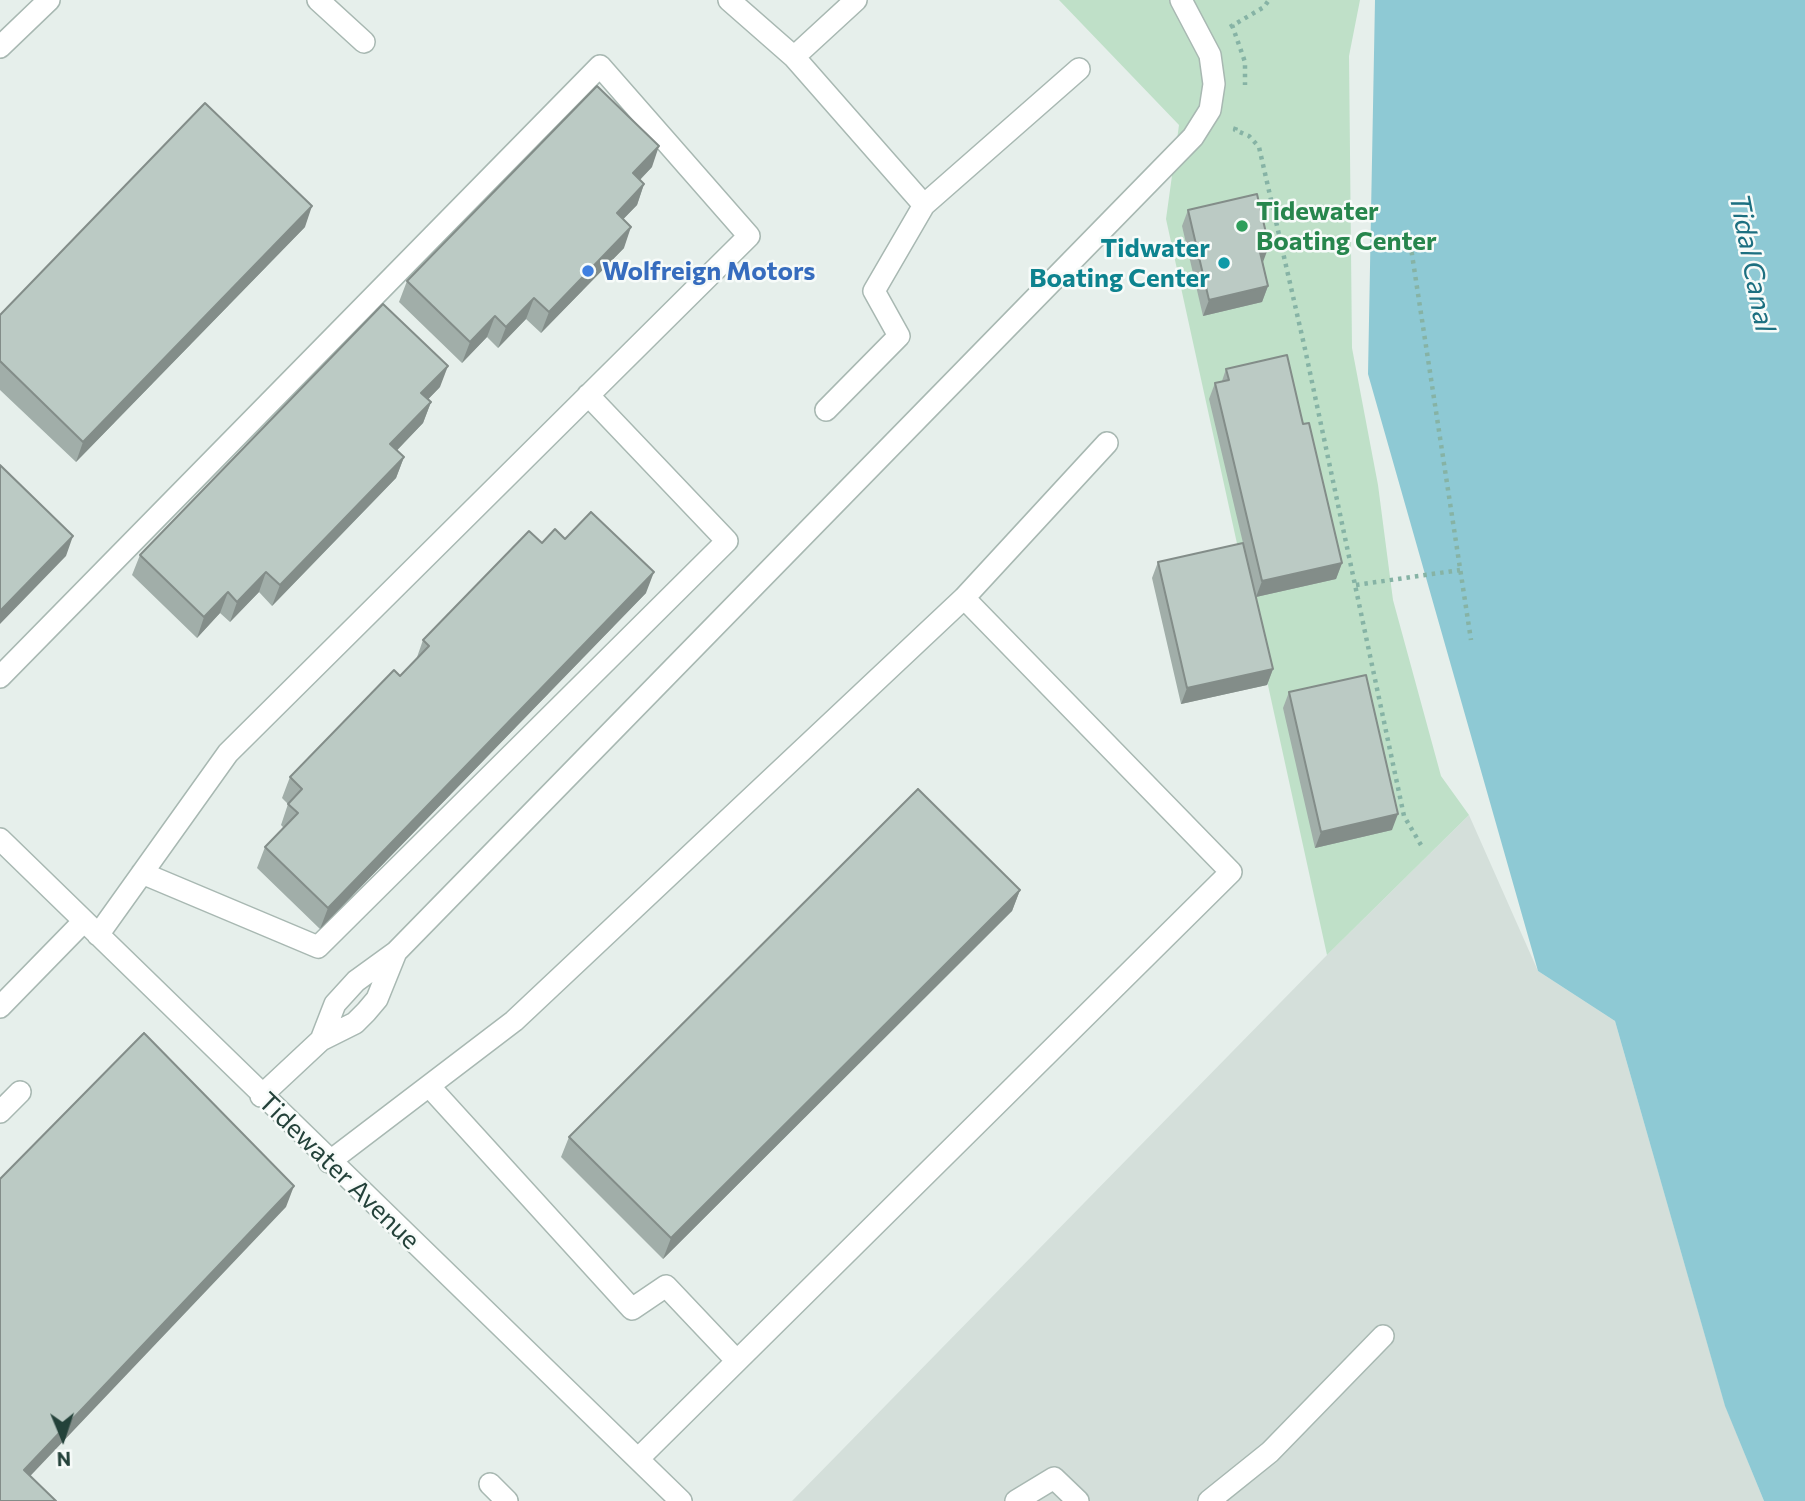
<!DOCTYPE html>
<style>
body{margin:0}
#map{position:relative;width:1805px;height:1501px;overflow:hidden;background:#e6efeb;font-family:Commissioner,sans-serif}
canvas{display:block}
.north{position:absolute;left:28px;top:1403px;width:70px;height:70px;-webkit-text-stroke:5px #f7fbf9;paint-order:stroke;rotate:178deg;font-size:19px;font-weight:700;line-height:28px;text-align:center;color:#24423a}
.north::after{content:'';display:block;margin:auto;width:24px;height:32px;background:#24423a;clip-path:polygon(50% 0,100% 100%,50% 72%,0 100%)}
</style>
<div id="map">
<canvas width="1805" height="1501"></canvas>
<div class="north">N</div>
</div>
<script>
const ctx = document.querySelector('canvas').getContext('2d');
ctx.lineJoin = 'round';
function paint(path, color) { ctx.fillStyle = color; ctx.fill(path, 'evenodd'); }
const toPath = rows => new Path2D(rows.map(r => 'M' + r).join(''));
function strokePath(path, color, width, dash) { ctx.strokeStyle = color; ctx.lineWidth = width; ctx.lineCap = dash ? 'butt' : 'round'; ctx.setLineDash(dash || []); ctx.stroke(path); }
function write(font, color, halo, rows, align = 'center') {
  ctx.font = font + ' Commissioner,sans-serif'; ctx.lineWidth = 5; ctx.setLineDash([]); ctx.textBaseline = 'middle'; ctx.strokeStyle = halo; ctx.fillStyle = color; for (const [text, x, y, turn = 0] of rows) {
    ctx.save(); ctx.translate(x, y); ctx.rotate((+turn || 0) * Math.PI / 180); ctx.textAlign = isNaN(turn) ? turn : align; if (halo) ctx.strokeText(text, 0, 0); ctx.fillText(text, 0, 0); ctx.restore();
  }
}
paint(toPath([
 [1469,815,1538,971,1615,1021,1725,1405,1764,1501,792,1501,1327,955]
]), '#d4dfda');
paint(toPath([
 [1059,0,1360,0,1349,56,1352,348,1378,485,1393,600,1441,776,1469,815,1327,955,1166,219,1179,125]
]), '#bfe0c8');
paint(toPath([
 [1375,0,1805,0,1805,1501,1764,1501,1725,1406,1615,1021,1538,971,1368,374]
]), '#8ec9d4');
const minor = toPath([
 [318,0,364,42],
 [729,0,794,57,856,0],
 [0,47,49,0],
 [794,57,924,205,1079,69],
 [826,410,899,336,874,291,924,205],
 [964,598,1107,443],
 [0,677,600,66,749,236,228,753,98,935],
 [0,839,681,1501],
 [142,873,318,947,727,541,588,395],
 [0,1007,83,922],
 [321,1040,335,1004,356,981,396,952,1193,137,1210,110,1214,84,1210,55,1181,0],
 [429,1086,632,1309,666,1286,737,1361],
 [261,1096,321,1040,355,1023,366,1012,377,999,396,952],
 [0,1112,20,1092],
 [329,1162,514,1021,964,598,1231,872,638,1459],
 [490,1484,507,1501],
 [1016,1501,1054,1478,1078,1501],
 [1209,1501,1270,1452,1383,1336]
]);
strokePath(minor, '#a8b8b2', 24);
strokePath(toPath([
 [1232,25,1245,62,1245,85],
 [1230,27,1264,7,1269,0],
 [1236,127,1235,130,1249,136,1259,147,1305,349,1404,816,1421,845],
 [1409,235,1471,640],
 [1356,585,1460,570]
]), '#86b3a5', 4.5, [3.5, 5]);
strokePath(minor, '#fff', 21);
paint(toPath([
 [652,167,640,180,644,184,637,205,623,219,624,248,541,333,526,319,498,348,487,337,462,363,399,302,407,281],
 [1188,210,1263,262,1268,286,1262,302,1203,316,1182,226],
 [305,227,76,462,0,390,0,315],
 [1226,369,1303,424,1342,563,1336,579,1256,597,1273,669,1267,685,1181,704,1152,578,1158,562,1243,543,1209,399,1215,383,1222,381],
 [440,387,428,399,431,402,423,423,397,450,404,457,396,478,272,606,259,592,230,622,220,613,197,638,132,575,140,555],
 [565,539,646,593,320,929,257,868,265,847,284,828,281,825,288,804,282,798,290,777,400,676,416,660,423,640,542,543],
 [1289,692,1392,830,1315,848,1283,708],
 [1020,890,1012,911,663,1259,561,1157,569,1137]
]), '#a1aea9');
paint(toPath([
 [659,146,652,167,626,194,633,173],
 [644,184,637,205,609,234,617,213],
 [312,206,305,227,76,462,83,442],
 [631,227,624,248,541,333,549,312],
 [1269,246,1263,262,1259,248],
 [1268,286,1262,302,1203,316,1209,300],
 [534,298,526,319,498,348,506,327],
 [495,316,487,337,462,363,470,342],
 [448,366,440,387,414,414,421,393],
 [431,402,423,423,383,465,390,444],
 [404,457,396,478,272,606,280,585],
 [73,536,66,556,0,624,0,611],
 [1342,563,1336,579,1256,597,1262,581],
 [266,572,259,592,230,622,237,602],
 [654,572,646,593,320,929,328,908],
 [228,592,220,613,197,638,204,617],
 [1273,669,1267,685,1181,704,1187,688],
 [1398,814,1392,830,1315,848,1321,832],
 [1020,890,1012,911,663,1259,671,1238],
 [294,1186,286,1207,16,1491,24,1470]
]), '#838d89');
const building = toPath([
 [597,86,659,146,633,173,644,184,617,213,631,227,549,312,534,298,506,327,495,316,470,342,407,281,597,86],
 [205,103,312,206,83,442,0,361,0,315,205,103],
 [1257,194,1269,246,1259,248,1268,286,1209,300,1188,210,1257,194],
 [383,304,448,366,421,393,431,402,390,444,404,457,280,585,266,572,237,602,228,592,204,617,140,555,383,304],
 [1287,355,1303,424,1309,423,1342,563,1262,581,1215,383,1229,380,1226,369,1287,355],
 [0,465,73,536,0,611,0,465],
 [591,512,654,572,328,908,265,847,298,813,288,804,302,789,290,777,394,670,400,676,429,646,423,640,529,531,542,543,555,529,565,539,591,512],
 [1243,543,1273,669,1187,688,1158,562,1243,543],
 [1366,675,1398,814,1321,832,1289,692,1366,675],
 [918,789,1020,890,671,1238,569,1137,918,789],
 [144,1033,294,1186,24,1470,56,1501,0,1501,0,1179,144,1033]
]);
paint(building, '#bbcac4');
strokePath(building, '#838d89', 2);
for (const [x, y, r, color] of [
 [1242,226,7,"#2e9e5b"],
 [1224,263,7,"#0f9aa8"],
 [588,271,7,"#3f7fe0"]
]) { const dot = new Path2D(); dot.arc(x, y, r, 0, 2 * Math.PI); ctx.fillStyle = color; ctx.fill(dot); strokePath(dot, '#f7fbf9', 2.5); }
write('bold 26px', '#27864d', '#f7fbf9', [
 ["Tidewater",1256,211],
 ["Boating Center",1256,241]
], 'left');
write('bold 26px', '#0d838f', '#f7fbf9', [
 ["Tidwater",1210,248],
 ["Boating Center",1210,278]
], 'right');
write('bold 26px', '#366cbe', '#f7fbf9', [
 ["Wolfreign Motors",602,271]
], 'left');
write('26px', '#24423a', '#f7fbf9', [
 ["Tidewater Avenue",339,1171,44]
]);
write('italic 28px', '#1c6f80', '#f7fbf9', [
 ["Tidal Canal",1752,263,79]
]);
</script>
